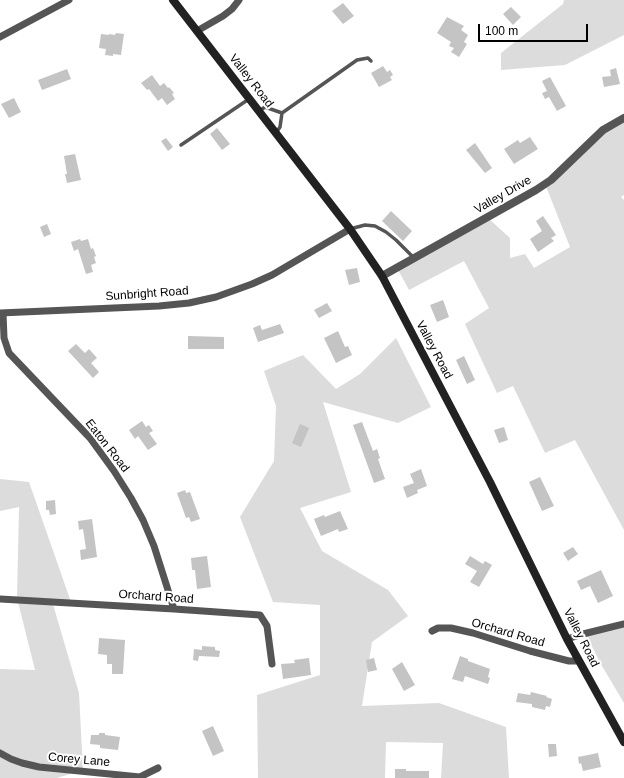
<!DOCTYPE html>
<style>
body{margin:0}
#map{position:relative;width:624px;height:778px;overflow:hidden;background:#fff;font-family:Arial,sans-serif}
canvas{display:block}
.scale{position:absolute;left:478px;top:24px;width:110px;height:18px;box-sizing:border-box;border:2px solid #000;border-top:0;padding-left:5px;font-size:12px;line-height:14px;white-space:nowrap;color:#000;-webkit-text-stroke:3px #fff;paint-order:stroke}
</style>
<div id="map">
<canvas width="624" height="778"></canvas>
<div class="scale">100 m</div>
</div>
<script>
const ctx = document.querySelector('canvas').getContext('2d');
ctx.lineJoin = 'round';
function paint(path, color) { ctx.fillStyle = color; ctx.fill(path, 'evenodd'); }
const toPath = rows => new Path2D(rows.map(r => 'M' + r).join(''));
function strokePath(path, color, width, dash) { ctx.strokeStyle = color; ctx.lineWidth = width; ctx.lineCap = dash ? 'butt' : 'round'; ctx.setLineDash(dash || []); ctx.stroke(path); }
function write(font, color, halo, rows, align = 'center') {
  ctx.font = font + ' Arial,sans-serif'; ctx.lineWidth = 4; ctx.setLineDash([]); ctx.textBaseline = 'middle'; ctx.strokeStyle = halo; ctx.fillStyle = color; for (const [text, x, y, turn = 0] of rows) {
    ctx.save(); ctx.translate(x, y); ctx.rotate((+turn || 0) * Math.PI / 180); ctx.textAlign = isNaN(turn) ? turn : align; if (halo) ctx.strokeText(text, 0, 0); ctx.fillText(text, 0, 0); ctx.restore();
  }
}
paint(toPath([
 [564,0,624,0,624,35,565,65,501,70,501,53,563,4],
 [624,117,624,195,621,197,624,200,624,530,575,440,545,453,513,386,497,393,465,324,489,308,464,261,409,290,396,266,488,218,510,238,510,258,525,254,534,268,570,247,545,184],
 [396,338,431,407,398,423,323,402,351,492,300,508,322,551,388,590,408,616,372,642,362,706,439,703,506,727,509,778,441,778,443,743,386,742,385,778,258,778,257,695,320,675,320,605,273,602,240,517,274,461,276,406,264,371,303,355,336,389,360,374],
 [0,479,29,482,71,602,52,601,79,693,83,770,57,778,0,778,0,669,35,670,17,598,19,507,0,511],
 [624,625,624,703,602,666,585,633]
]), '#dcdcdc');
paint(toPath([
 [343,3,354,16,343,24,332,11],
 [511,7,521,17,513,25,503,14],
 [447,17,464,26,461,30,468,35,464,42,467,44,459,57,451,52,454,48,449,46,451,42,437,33],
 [116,33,124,34,121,55,113,54,113,56,105,55,106,49,99,48,101,34,109,35,109,34,115,35],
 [383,66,387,72,390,70,393,75,390,77,392,80,379,87,371,73],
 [616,68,620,84,604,87,602,77,611,76,610,70],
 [67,69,71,79,42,90,38,80],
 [152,75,160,86,164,83,168,88,169,87,174,93,172,94,175,99,167,105,162,98,158,101,149,89,147,90,141,83],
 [550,77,566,106,557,111,549,97,545,99,542,93,547,91,542,81],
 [14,98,21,112,9,118,1,104],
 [217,128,230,144,222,150,210,134],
 [530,137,538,149,514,164,504,149,518,140,520,143],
 [166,138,173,147,168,151,161,141],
 [475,143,492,168,485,173,466,150],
 [75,154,81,180,67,183,65,174,67,174,64,156],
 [391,211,412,231,403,241,382,221],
 [543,216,556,235,551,238,554,241,538,252,530,239,542,231,536,221],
 [47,224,51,234,44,237,40,227],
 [80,239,81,241,88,239,91,249,93,248,96,256,94,257,96,263,91,265,93,272,86,274,78,249,74,251,71,242],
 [357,268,360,282,349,285,345,270],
 [443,300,449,317,437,322,430,305],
 [327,303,332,311,319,318,314,310],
 [280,324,284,333,258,342,253,328,260,325,262,330],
 [338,331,345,347,348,346,352,355,336,363,324,338],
 [188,336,224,337,224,349,188,349],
 [76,344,85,353,89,349,97,358,91,363,99,372,93,378,68,351],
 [464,356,475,380,467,384,456,360],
 [142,421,146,427,149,425,153,431,149,433,157,444,148,450,138,436,135,439,129,430],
 [362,422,373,451,377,449,380,458,378,459,385,479,374,483,353,425],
 [300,424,309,428,301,447,292,443],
 [504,427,508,440,499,443,494,430],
 [421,469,427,486,417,490,418,493,407,498,403,487,414,483,410,474],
 [540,477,554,506,542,511,529,482],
 [185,490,186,493,190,492,200,519,191,522,189,517,186,518,177,493],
 [55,500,56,514,50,515,49,510,46,510,46,501],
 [340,511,348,529,339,532,338,529,321,536,314,519,324,515,325,517],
 [92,519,97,557,81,560,80,550,86,549,83,529,79,530,78,521],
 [573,547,578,554,568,561,563,553],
 [207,556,211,587,197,589,195,570,192,570,191,558],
 [470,556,483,564,485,561,492,565,479,587,470,582,477,571,465,564],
 [601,570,613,596,598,603,590,586,581,590,577,581],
 [99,638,125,640,123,674,112,674,112,664,107,664,107,655,98,654],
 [202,646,215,647,215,650,220,651,219,657,199,656,198,661,193,660,194,649,202,650],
 [460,656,468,659,468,661,490,669,488,677,490,678,488,684,465,676,463,682,452,679],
 [309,658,311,675,283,679,281,664,295,663,294,660],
 [374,658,377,670,368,672,366,660],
 [402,662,415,685,404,691,392,669],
 [531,692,547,696,546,697,552,699,550,707,546,706,545,710,532,707,532,704,516,702,518,693,530,695],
 [213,726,224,751,213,756,202,731],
 [99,733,105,733,105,735,120,737,118,750,100,748,100,745,90,744,91,735,99,735],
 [548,744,556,744,557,756,549,757],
 [598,753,601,767,583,771,581,763,579,764,578,757],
 [395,769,406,769,406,771,429,771,429,778,395,778]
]), '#c4c4c4');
strokePath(toPath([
 [259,111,265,107,282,113,280,127,276,133],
 [282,113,357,60,368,58,371,61],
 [181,145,249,99],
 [350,229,365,225,375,226,386,232,396,240,414,258]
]), '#555', 3.5);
strokePath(toPath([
 [197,31,223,16,232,9,239,0],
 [0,37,69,0],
 [0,313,159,306,189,303,216,297,252,284,272,275,350,229],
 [3,313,4,338,9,353,90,438,114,471,131,498,143,520,154,546,174,609],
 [0,599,174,609,260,615,267,626,272,664],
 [432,631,438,628,451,628,473,633,530,651,569,661,579,661],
 [567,639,583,634,624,624],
 [0,753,11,759,22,763,39,767,140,777,158,768]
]), '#555', 7);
strokePath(toPath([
 [382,276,536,190,551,180,603,130,624,118]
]), '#555', 8);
strokePath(toPath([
 [173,0,350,229,382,276,490,482,567,639,624,742]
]), '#222', 8);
write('12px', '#000', '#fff', [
 ["Valley Road",251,81,52],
 ["Valley Drive",503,195,-30],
 ["Sunbright Road",147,294,-4],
 ["Valley Road",434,350,62],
 ["Eaton Road",107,446,52],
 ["Orchard Road",156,597,4],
 ["Orchard Road",508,633,16],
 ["Valley Road",581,638,63],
 ["Corey Lane",79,760,5]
]);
</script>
